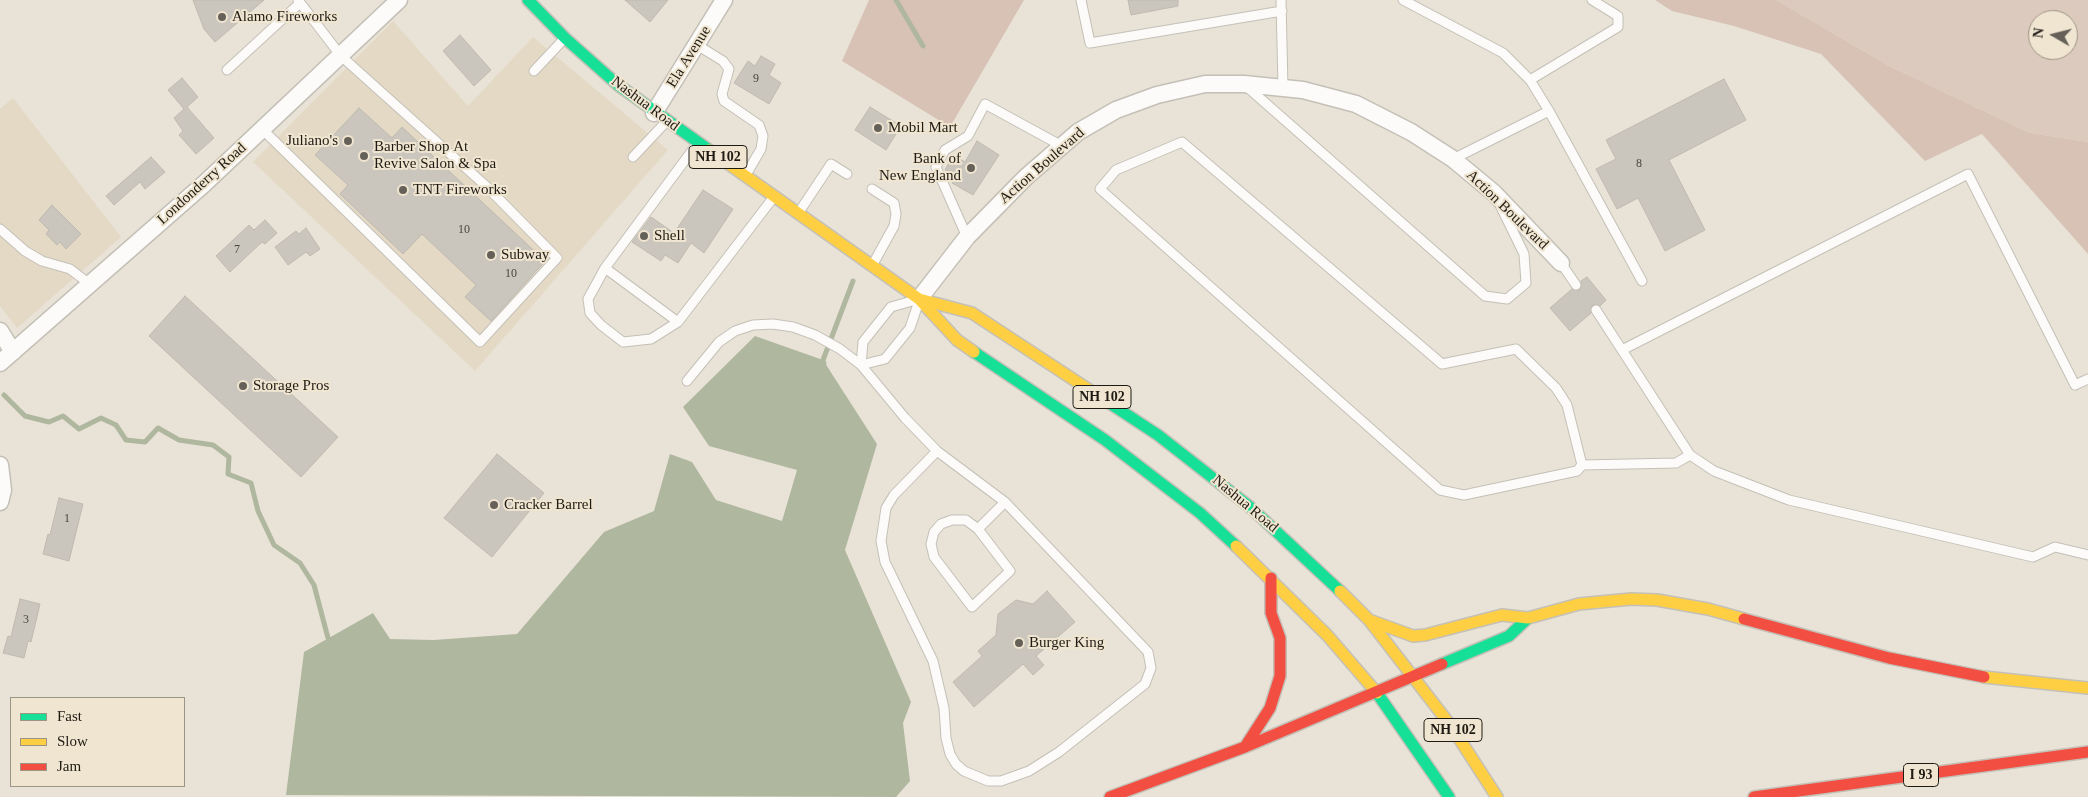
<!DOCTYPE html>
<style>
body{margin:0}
#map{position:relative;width:2088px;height:797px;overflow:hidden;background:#e9e3d7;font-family:Georgia,serif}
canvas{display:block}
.legend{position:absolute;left:10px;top:697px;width:175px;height:90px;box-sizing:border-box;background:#f0e5d0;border:1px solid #9c9485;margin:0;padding:6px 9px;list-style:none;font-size:15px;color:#1f1b14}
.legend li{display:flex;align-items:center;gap:10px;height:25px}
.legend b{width:25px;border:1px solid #9c9485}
.north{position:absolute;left:2028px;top:10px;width:50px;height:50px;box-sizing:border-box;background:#f0e5d0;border:1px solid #9c9485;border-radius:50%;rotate:278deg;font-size:14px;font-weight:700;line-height:20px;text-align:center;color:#1f1b14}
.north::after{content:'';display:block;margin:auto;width:18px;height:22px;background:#666158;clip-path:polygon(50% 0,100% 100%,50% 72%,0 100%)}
</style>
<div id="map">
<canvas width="2088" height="797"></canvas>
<ul class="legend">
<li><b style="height:6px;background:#16e098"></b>Fast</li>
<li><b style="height:6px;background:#ffcf43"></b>Slow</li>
<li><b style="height:6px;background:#f24e42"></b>Jam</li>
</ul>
<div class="north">N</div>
</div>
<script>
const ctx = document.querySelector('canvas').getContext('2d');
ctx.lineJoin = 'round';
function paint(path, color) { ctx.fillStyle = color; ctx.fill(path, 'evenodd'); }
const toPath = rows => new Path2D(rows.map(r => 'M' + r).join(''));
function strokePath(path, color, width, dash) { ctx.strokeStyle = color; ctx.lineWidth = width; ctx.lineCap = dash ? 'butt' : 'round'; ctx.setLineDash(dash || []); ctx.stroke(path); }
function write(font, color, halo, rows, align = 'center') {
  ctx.font = font + ' Georgia,serif'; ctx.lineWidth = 4; ctx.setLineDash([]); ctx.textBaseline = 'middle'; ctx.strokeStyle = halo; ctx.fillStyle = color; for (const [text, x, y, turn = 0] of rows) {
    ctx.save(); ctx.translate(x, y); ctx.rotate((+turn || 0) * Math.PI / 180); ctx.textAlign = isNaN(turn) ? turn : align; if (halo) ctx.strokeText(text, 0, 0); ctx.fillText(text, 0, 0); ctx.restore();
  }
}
paint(toPath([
 [393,21,468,106,533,37,668,150,475,371,253,162],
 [13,98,121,237,17,328,0,306,0,109]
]), '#e4d9c5');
paint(toPath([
 [1776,0,2088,0,2088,142,2030,133,1889,66],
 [2038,20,2068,20,2068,50,2038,50]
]), '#dccabe');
paint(toPath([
 [869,0,1024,0,950,127,842,61],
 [1655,0,1776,0,1889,66,2030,133,2088,142,2088,254,1982,134,1925,161,1821,54,1734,26,1672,11]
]), '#d7c2b5');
paint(toPath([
 [755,336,823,360,877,444,845,550,911,702,903,723,910,781,896,797,286,795,304,652,373,613,390,639,434,640,517,634,604,532,654,511,670,454,692,462,716,500,782,521,797,470,709,446,683,407]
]), '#b0b79f');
strokePath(toPath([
 [896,0,923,46],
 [824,364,823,360,853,281],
 [4,395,25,416,49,422,63,416,79,429,101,418,116,425,126,440,145,442,158,428,179,440,213,445,229,457,228,474,251,483,258,511,274,545,300,563,314,585,328,638,331,642]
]), '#b0b79f', 5);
const building = toPath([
 [193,0,264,0,215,42,204,29,193,0],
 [625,0,668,0,650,22,625,0],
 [1128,0,1178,0,1178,6,1131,15,1128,0],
 [460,35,491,70,474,86,443,51,460,35],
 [761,56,775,64,769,75,781,83,769,104,734,83,748,61,755,66,761,56],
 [182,78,198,97,187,107,214,138,196,154,179,135,183,131,174,118,184,109,168,90,182,78],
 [1724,79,1746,120,1669,160,1705,230,1665,251,1638,198,1617,209,1596,169,1616,159,1606,140,1724,79],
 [870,107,901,126,886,150,855,130,870,107],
 [359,108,392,138,402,127,545,261,491,321,465,297,476,285,422,234,403,254,340,194,348,185,315,155,359,108],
 [977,141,999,155,973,195,952,183,956,176,945,170,953,155,965,162,977,141],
 [151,157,165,172,145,189,140,182,114,205,106,196,151,157],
 [703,190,733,209,704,253,691,243,678,263,665,255,661,261,632,242,651,217,674,233,703,190],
 [52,205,81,234,66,249,60,242,57,245,46,234,49,230,39,220,52,205],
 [265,220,277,233,265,244,262,242,230,272,216,256,249,225,254,230,265,220],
 [306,228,320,249,310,256,306,252,288,265,275,247,296,231,299,234,306,228],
 [1587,277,1606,300,1600,306,1592,305,1591,313,1570,331,1550,308,1572,289,1580,290,1581,281,1587,277],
 [185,296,338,437,301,477,149,336,185,296],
 [497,454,544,493,492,557,444,518,497,454],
 [59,498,83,504,69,561,43,554,48,534,50,535,59,498],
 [1047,591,1075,622,1036,656,1044,665,1033,675,1023,664,974,707,953,682,982,656,978,651,996,635,998,614,1016,600,1033,604,1047,591],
 [20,599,40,604,31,642,28,641,24,658,3,653,8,636,11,637,20,599]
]);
paint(building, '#cac6bd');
strokePath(building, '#bebab0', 1);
const lane = toPath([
 [1081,0,1090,43,1282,11],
 [1281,0,1283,87],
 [1403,0,1503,53,1530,80,1549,111,1453,159],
 [697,45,723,61,729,69,722,94,724,101,759,125,763,136,761,149,747,173],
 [227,70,300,3],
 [534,71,563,40],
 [1530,80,1618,27,1618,16,1592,0],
 [1246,86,1485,296,1507,299,1526,283,1524,254,1501,207],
 [1549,111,1642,281],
 [262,129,480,342,557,258,486,186,341,56,298,0],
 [697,144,605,268,588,299,590,313,601,325,623,342,651,339,678,322,773,198],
 [633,157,665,123],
 [872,189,894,203,896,214,894,226,873,264],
 [799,212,831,164,847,174],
 [0,229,25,251,42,261,70,269,91,285],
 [967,237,936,167,945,150,968,136,985,104,1062,146],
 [1561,263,1576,285],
 [605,268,678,322],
 [1596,310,1690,455,1714,471,1789,500,2033,557,2055,547,2088,555],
 [1622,350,1968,174,2075,385,2088,379],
 [861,365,863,342,891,307,912,301],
 [861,365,885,359,910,328,918,304],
 [687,381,719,342,735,331,753,325,773,324,793,327,815,335,840,349,861,365,905,418,937,451,1005,502,1148,652,1151,668,1145,684,1059,752,1029,771,1001,781,988,781,964,771,956,764,950,754,946,738,944,708,933,661,885,562,881,541,886,508,894,495,937,451],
 [1582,465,1567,405,1556,388,1516,349,1442,364,1182,142,1116,170,1100,189,1440,490,1464,495,1577,471,1582,465,1676,463,1690,455],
 [978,529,1010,571,972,607,934,557,931,544,934,532,941,524,952,520,966,520,978,529,1005,502]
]);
const street = toPath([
 [654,113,724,0],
 [919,299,967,237,1026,177,1078,132,1116,110,1157,95,1205,84,1244,84,1303,90,1356,104,1411,132,1453,159,1494,193,1561,263],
 [0,331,13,352],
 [0,363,204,184,399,0],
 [0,465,3,490,0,502]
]);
const fast = toPath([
 [528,0,565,38,618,85,709,150],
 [974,352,1105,440,1200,513,1236,546],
 [1094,393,1158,435,1250,507,1340,591],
 [1442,664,1509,636,1528,618],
 [1377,693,1449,797]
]);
const slow = toPath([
 [709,150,919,299,957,340,974,352],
 [919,299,972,313,1094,393],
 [1236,546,1327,635,1377,693],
 [1340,591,1369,620,1451,726,1497,797],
 [1369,620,1413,636,1425,635,1502,615,1528,618,1579,604,1631,599,1657,600,1708,609,1744,619],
 [1984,677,2088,688]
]);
const jam = toPath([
 [1744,619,1889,658,1984,677],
 [1245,747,1270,708,1280,676,1280,638,1271,613,1271,578],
 [1110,797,1245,747,1442,664],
 [1754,797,2088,752]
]);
strokePath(lane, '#c4c0b7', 11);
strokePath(street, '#c4c0b7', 19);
strokePath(fast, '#c4c0b7', 14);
strokePath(slow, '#c4c0b7', 14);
strokePath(jam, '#c4c0b7', 14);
strokePath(lane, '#fcfbf9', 9);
strokePath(street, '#fcfbf9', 16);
strokePath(fast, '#16e098', 11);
strokePath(slow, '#ffcf43', 11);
strokePath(jam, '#f24e42', 11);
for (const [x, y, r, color] of [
 [222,17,5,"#666158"],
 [878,128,5,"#666158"],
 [348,141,5,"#666158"],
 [364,156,5,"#666158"],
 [971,168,5,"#666158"],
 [403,190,5,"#666158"],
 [644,236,5,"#666158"],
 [491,255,5,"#666158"],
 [243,386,5,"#666158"],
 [494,505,5,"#666158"],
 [1019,643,5,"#666158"]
]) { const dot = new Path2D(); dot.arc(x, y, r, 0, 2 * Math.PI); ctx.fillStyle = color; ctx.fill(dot); strokePath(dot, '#f0e5d0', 2); }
write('12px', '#4a463e', null, [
 ["9",756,79],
 ["8",1639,164],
 ["10",464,230],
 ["7",237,250],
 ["10",511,274],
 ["1",67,519],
 ["3",26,620]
]);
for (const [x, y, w] of [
 [718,157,58],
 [1102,397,58],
 [1453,730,58],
 [1921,775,35]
]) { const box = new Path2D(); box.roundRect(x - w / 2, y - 11.5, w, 23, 4); ctx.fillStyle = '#f0e5d0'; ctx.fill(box); strokePath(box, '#1f1b14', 1); }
write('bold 14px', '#1f1b14', null, [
 ["NH 102",718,157],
 ["NH 102",1102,397],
 ["NH 102",1453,730],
 ["I 93",1921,775]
]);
write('15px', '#1f1b14', '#f0e5d0', [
 ["Alamo Fireworks",232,17],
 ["Mobil Mart",888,128],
 ["Juliano's",338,141,"right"],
 ["Barber Shop At",374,147],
 ["Revive Salon & Spa",374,164],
 ["Bank of",961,159,"right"],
 ["New England",961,176,"right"],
 ["TNT Fireworks",413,190],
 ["Shell",654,236],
 ["Subway",501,255],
 ["Storage Pros",253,386],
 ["Cracker Barrel",504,505],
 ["Burger King",1029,643]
], 'left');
write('15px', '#1f1b14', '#f0e5d0', [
 ["Ela Avenue",689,57,-58],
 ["Nashua Road",645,104,37],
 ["Action Boulevard",1042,166,-41],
 ["Londonderry Road",202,184,-42],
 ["Action Boulevard",1507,210,44],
 ["Nashua Road",1245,504,40]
]);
</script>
